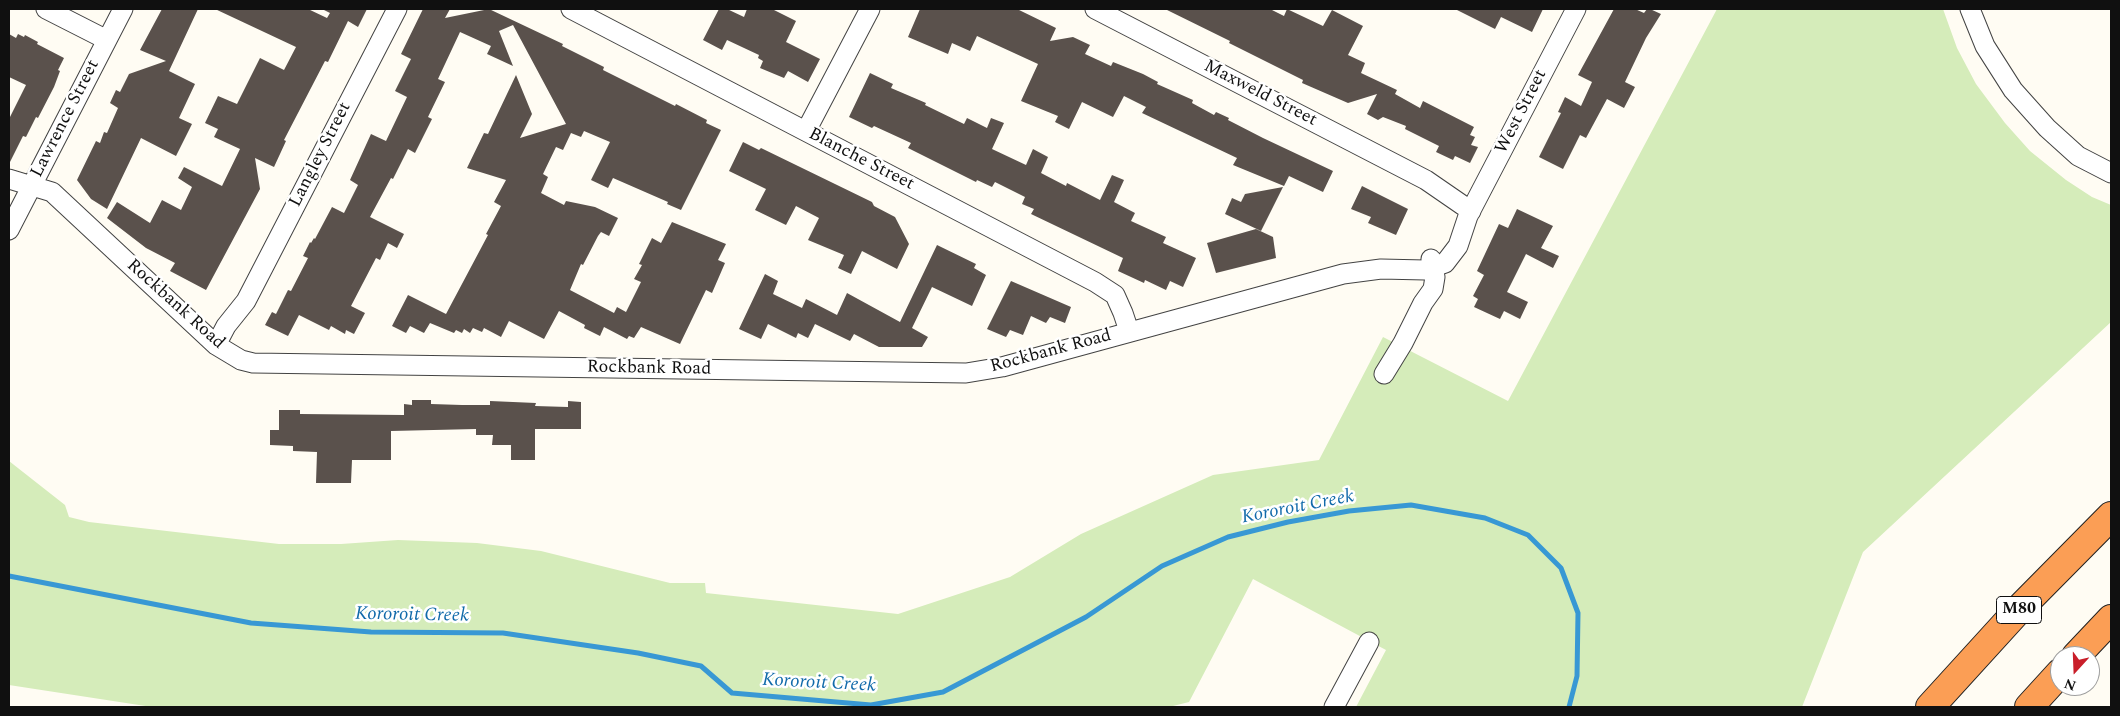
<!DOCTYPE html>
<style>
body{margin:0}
#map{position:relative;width:2120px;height:716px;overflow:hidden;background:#fffcf3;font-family:Spectral,serif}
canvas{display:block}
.frame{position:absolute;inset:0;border:10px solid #101010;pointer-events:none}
.north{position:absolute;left:2050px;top:646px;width:50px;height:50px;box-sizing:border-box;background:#fff;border:1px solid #9f9f9f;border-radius:50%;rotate:200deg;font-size:14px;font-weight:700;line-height:20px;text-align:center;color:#101010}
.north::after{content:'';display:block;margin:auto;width:18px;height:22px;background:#c91f2a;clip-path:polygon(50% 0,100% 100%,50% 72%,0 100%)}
</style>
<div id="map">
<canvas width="2120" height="716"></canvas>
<div class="frame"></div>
<div class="north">N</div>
</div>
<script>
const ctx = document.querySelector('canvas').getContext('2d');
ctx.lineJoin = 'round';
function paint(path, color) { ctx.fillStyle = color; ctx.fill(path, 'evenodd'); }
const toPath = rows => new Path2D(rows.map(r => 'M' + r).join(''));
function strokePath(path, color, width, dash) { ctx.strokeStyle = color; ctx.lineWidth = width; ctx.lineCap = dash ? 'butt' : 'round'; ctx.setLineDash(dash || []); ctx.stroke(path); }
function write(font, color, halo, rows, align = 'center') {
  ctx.font = font + ' Spectral,serif'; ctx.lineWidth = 5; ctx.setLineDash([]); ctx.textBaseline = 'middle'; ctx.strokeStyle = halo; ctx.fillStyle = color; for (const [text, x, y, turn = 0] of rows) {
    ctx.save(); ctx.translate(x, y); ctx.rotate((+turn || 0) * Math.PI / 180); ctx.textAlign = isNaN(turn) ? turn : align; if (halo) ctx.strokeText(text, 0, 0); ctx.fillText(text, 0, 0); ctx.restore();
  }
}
paint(toPath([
 [1717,9,1943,9,1957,48,1976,84,2005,123,2030,151,2066,180,2092,197,2111,205,2111,322,1863,552,1802,707,1356,707,1386,650,1253,579,1189,702,1169,707,152,707,9,685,9,461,65,505,69,517,89,522,279,544,341,544,398,540,477,543,541,551,670,583,705,583,706,593,898,614,1010,577,1081,534,1213,475,1319,460,1383,337,1508,401]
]), '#d5ecba');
strokePath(toPath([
 [9,576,251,623,371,632,503,633,638,653,701,666,732,693,871,705,943,692,1086,617,1162,566,1228,537,1288,522,1349,511,1411,505,1485,518,1528,535,1561,568,1578,613,1577,676,1569,707]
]), '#3898d4', 5);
paint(toPath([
 [162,9,198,9,169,71,195,84,179,118,192,124,176,156,141,138,107,209,91,199,77,180,96,141,100,143,104,132,107,133,118,108,110,103,116,90,120,92,129,74,166,61,140,50],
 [215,9,308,9,327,18,330,13,322,9,367,9,358,27,348,21,328,62,325,61,284,140,286,141,274,167,255,158,260,189,206,290,170,271,175,263,146,248,107,218,117,202,150,223,162,200,181,210,192,187,178,178,184,167,222,186,240,149,214,137,218,129,205,123,218,96,237,104,260,58,284,70,296,47],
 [423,9,450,9,445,18,489,9,563,44,562,46,604,67,603,70,675,106,676,104,707,120,706,123,721,130,681,210,667,204,668,202,613,178,608,188,591,180,610,142,584,131,581,137,571,133,563,150,556,147,543,174,548,177,541,193,564,205,566,201,595,207,618,218,609,236,601,232,598,236,583,265,581,264,570,290,614,313,617,307,626,312,641,282,634,279,642,265,639,264,652,238,661,243,672,222,726,244,718,260,725,263,712,293,706,290,680,344,641,327,634,338,629,336,627,339,604,327,600,336,584,328,585,325,559,311,544,339,509,321,501,337,484,328,482,332,473,328,470,333,464,329,462,333,456,330,454,333,430,323,424,333,410,326,406,333,392,326,408,295,446,314,488,235,486,234,501,206,494,202,506,180,467,168,484,133,488,134,516,75,532,114,520,138,566,124,513,25,499,31,513,66,487,54,491,46,460,32,438,79,445,82,428,117,432,119,415,153,408,149,393,179,391,178,370,217,404,234,397,248,388,243,380,260,376,258,351,306,365,313,354,334,346,330,345,334,331,326,329,330,299,315,288,336,265,325,272,312,276,314,288,290,291,291,308,258,303,256,310,242,311,243,314,238,315,239,332,207,344,213,358,185,350,180,371,134,386,141,407,97,395,91,411,59,401,54],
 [719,9,727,9,744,17,747,9,772,9,796,21,786,42,820,59,808,82,788,71,784,78,760,68,763,61,758,58,759,55,727,40,722,50,703,40],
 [920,9,1017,9,1056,28,1050,41,1073,37,1090,45,1085,54,1111,66,1113,62,1143,74,1158,82,1157,84,1193,100,1192,103,1214,115,1216,112,1229,118,1228,120,1263,138,1333,171,1323,192,1289,176,1284,186,1233,165,1237,158,1142,113,1146,107,1124,96,1113,117,1082,102,1069,129,1055,122,1058,116,1021,101,1038,64,977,36,970,51,952,43,948,54,908,37],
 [1165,9,1270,9,1284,16,1287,9,1323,26,1332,10,1363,26,1348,55,1365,63,1361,73,1397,90,1395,94,1420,108,1423,101,1474,127,1470,135,1475,137,1471,145,1478,147,1470,163,1455,156,1453,160,1436,152,1439,146,1405,129,1406,126,1383,117,1378,120,1367,114,1377,94,1348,103,1302,83,1303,80,1229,43,1230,41],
 [1455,9,1543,9,1532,32,1501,17,1495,29],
 [1614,9,1635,9,1644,13,1647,9,1650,9,1661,14,1646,38,1625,82,1635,87,1624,108,1607,99,1586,138,1580,135,1563,169,1539,157,1561,113,1558,112,1565,97,1581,106,1592,82,1578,75],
 [9,34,16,38,18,34,24,37,25,35,38,42,37,44,64,58,58,70,60,71,54,87,38,118,36,117,26,137,23,136,9,164,9,119,26,85,9,77],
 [870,73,893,84,891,88,926,103,925,105,964,124,967,118,987,128,991,118,1004,123,992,149,1026,165,1033,149,1048,157,1041,173,1066,186,1067,183,1100,200,1112,175,1124,180,1114,202,1135,213,1131,221,1166,237,1163,243,1196,258,1183,287,1170,281,1166,290,1145,280,1144,283,1118,271,1123,258,1031,214,1034,209,1022,204,1025,197,995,182,992,187,977,180,976,182,908,148,911,143,874,126,872,128,849,117],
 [743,142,759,150,761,148,872,202,874,206,895,217,909,244,897,269,862,251,851,274,838,268,844,255,808,240,819,218,796,206,786,225,755,210,766,189,729,171],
 [1362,186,1408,209,1396,235,1368,223,1371,217,1351,209],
 [1283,187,1261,231,1225,214,1232,198,1241,202,1245,194],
 [1517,209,1553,226,1541,248,1559,256,1553,268,1526,254,1507,292,1528,302,1520,319,1504,311,1500,319,1474,307,1478,299,1473,296,1484,275,1477,271,1499,224,1508,228],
 [1256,229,1273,237,1276,258,1216,273,1207,243],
 [937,245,976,264,974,268,986,275,972,306,932,287,912,328,928,337,922,347,879,347,854,334,850,341,815,324,808,338,798,333,796,338,768,324,761,339,739,329,765,274,778,281,773,294,802,308,806,299,837,315,847,293,900,322],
 [1011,281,1071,307,1065,323,1050,317,1046,323,1031,316,1023,335,1010,330,1006,337,987,329],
 [412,400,431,400,431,404,462,405,490,405,490,401,536,403,535,406,568,407,568,401,581,402,581,429,535,429,535,460,511,460,511,445,492,445,493,435,476,435,476,429,391,431,391,460,352,460,351,483,316,483,317,452,293,451,293,446,270,445,270,430,279,430,279,410,300,410,300,414,404,415,404,404,412,405]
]), '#5a514c');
const minor = toPath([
 [46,9,107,40],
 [571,9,1095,282,1115,295,1123,313,1129,331],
 [1095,9,1426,180,1471,211],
 [1970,9,1985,46,2013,90,2047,128,2078,156,2111,173],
 [806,131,870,9],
 [9,179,52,192,216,345,241,360,253,363,966,373,1002,367,1343,274,1381,269,1425,270,1445,263,1458,246,1468,216,1576,9],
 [9,230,123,9],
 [216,345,226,326,246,301,397,9],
 [1384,374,1403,343,1423,303,1433,289,1435,277,1431,259],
 [1334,707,1369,642]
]);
const highway = toPath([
 [2076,656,2111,619],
 [1930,707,2022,606,2111,516],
 [2029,707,2060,673]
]);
strokePath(minor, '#434343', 21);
strokePath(highway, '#212121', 30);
strokePath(minor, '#fff', 19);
strokePath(highway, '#fb9e55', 28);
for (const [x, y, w] of [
 [2019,610,45]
]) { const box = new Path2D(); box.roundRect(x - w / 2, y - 13.5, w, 27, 4); ctx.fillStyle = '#fff'; ctx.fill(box); strokePath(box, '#101010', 1); }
write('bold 16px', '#101010', null, [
 ["M80",2019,610]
]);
write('18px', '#101010', '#fff', [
 ["Maxweld Street",1260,94,27],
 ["West Street",1522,112,-63],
 ["Lawrence Street",66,119,-63],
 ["Langley Street",321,155,-63],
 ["Blanche Street",861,160,27],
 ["Rockbank Road",175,305,42],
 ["Rockbank Road",1051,352,-15],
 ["Rockbank Road",649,369,1]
]);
write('italic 19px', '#116aaa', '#fff', [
 ["Kororoit Creek",1298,508,-11],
 ["Kororoit Creek",412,616,1],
 ["Kororoit Creek",819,684,3]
]);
</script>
